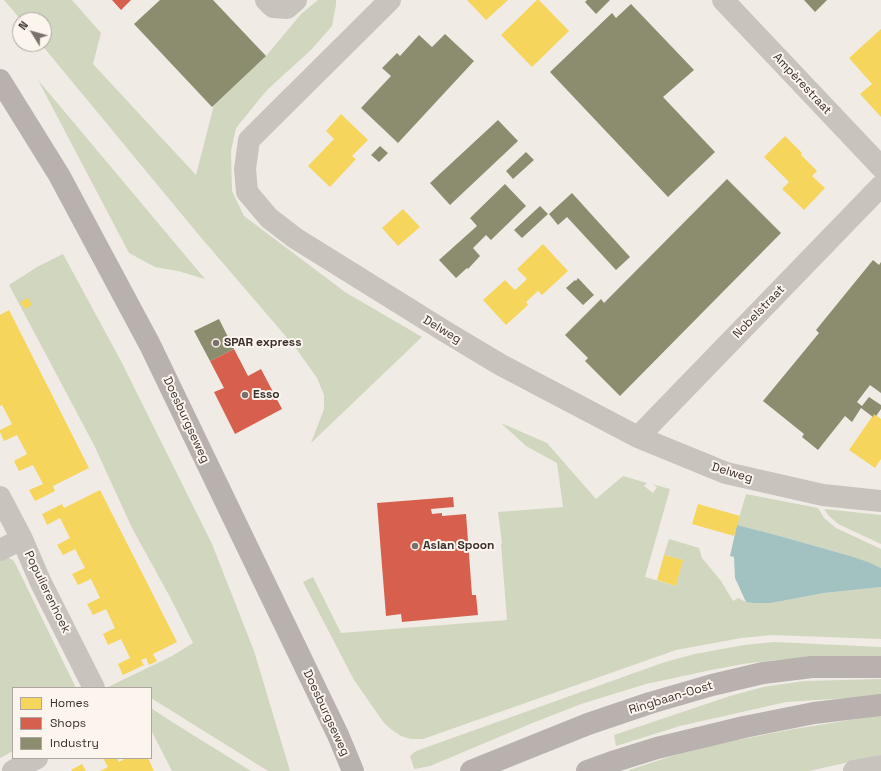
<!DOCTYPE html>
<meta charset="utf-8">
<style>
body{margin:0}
#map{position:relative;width:881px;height:771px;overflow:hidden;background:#f0ebe5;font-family:"Space Grotesk",sans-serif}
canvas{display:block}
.legend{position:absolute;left:12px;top:687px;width:140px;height:72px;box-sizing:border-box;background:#fbf5ee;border:1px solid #aea6a0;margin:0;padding:5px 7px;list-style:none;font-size:12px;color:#3b302b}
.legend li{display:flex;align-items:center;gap:8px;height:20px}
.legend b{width:20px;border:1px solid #aea6a0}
.north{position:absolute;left:12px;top:12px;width:40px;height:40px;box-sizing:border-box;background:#fbf5ee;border:1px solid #aea6a0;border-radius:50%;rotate:307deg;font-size:11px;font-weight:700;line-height:16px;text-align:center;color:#3b302b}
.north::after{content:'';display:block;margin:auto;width:14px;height:18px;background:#7a716c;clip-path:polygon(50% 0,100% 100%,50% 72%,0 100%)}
</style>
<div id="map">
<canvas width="881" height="771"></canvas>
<ul class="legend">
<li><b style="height:11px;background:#f6d55c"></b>Homes</li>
<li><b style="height:11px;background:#d6604d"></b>Shops</li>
<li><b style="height:11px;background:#8c8c6e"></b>Industry</li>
</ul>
<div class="north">N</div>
</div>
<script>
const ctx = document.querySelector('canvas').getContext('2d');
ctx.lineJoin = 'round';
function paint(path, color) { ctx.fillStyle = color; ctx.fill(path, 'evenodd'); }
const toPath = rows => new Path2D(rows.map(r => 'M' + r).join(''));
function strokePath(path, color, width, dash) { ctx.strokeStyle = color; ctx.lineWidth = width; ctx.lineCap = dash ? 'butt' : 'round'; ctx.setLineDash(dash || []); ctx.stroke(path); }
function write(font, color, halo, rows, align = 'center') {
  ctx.font = font + ' "Space Grotesk",sans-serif'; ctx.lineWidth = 4; ctx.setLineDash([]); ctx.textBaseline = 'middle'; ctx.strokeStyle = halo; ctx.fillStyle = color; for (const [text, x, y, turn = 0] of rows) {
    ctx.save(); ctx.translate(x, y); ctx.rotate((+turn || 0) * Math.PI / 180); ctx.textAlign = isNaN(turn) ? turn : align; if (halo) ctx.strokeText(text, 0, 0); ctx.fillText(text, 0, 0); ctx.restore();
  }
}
paint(toPath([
 [4,0,72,0,101,33,93,64,196,175,214,105,267,55,301,14,318,0,336,0,336,5,332,26,312,49,267,90,236,128,231,151,232,191,244,216,345,292,422,337,311,443,324,409,324,395,317,378,295,347,198,234,41,44,44,44,44,20,21,20],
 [38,80,205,279,178,271,155,267,129,253],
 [63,254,121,361,212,544,254,651,290,771,268,771,151,698,151,688,106,688,172,656,193,643,170,597,132,528,94,445,9,285,37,267],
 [501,423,547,443,596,499,623,476,647,483,644,486,653,493,657,487,652,484,670,489,645,577,676,586,683,560,664,555,669,539,699,548,702,558,721,581,733,601,738,598,746,602,771,603,824,593,881,587,881,639,772,635,741,638,676,650,423,739,411,739,401,736,392,730,384,723,354,680,303,582,313,577,341,633,507,620,501,544,502,543,498,512,563,507,557,463,526,446],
 [746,494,818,508,824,518,836,528,881,549,881,568,847,555,776,535,737,525],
 [824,509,881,515,881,544,838,524,829,516],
 [6,556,14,561,76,688,13,688,13,751,0,758,0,559],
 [774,642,881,647,881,657,839,656,775,660,743,664,711,670,646,684,581,704,530,724,430,766,415,769,414,768,410,756,416,751,665,662,695,654,744,645],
 [881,679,881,696,786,702,680,726,616,746,614,735,730,696,763,687,804,681],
 [151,708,169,720,251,771,172,771,151,730],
 [881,715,881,755,809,771,626,771,672,756,727,742,794,729]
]), '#d1d6bf');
paint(toPath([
 [737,525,776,535,847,555,868,562,881,568,881,587,824,593,771,603,754,603,746,602,735,578,734,557,730,556]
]), '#a1c2c1');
paint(toPath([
 [467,0,508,0,486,20],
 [537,0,539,0,569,31,532,67,501,35],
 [881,29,881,117,860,94,872,84,849,58],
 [341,114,368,140,352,156,356,159,330,187,308,166,334,139,326,131],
 [785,136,802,153,801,155,817,171,812,176,825,188,804,210,782,189,789,182,764,157],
 [403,209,420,227,398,246,382,228],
 [543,244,568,271,542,295,538,291,526,302,528,305,506,325,483,300,505,280,515,290,527,279,517,269],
 [28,298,32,305,25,309,20,302],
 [9,310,89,468,53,486,55,491,35,501,29,490,43,484,33,465,19,471,14,461,27,454,17,435,4,441,0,432,0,430,12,424,2,405,0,406,0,315],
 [874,414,881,419,881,459,875,468,849,450],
 [100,490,177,642,153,654,157,661,149,665,146,658,141,660,144,665,123,675,118,664,130,658,121,639,108,645,103,634,115,628,106,609,93,615,87,604,100,598,91,579,78,585,72,574,85,568,75,549,63,555,57,545,70,538,60,518,47,525,42,514,62,504,64,508],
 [698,504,740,516,734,536,692,524],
 [664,555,683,560,676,586,657,580],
 [103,758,117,758,119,762,126,758,148,758,154,771,100,771,108,767],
 [82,764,86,771,72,771,71,770]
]), '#f6d55c');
paint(toPath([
 [112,0,131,0,121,10],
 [234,349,248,376,261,369,282,409,235,434,214,392,224,388,210,361],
 [453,497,454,507,431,509,432,514,442,513,442,516,466,514,472,595,476,595,478,615,402,622,401,614,386,616,377,503]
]), '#d6604d');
paint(toPath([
 [160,0,213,0,266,56,212,107,134,24],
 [587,0,610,0,596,14,585,2],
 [804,0,827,0,815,12],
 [631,4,694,70,663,97,715,152,668,197,550,72,612,13,616,18],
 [445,34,474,61,398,143,361,108,391,76,382,68,397,53,400,56,419,35,432,47],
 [498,120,518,141,450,205,430,183],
 [380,146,388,153,379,162,371,155],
 [526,152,534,160,513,179,506,171],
 [727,179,781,233,620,396,585,361,588,358,565,335,601,299,604,303],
 [505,184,526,206,491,240,486,235,473,248,480,256,468,269,467,268,456,278,439,260,477,226,470,218],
 [572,193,630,257,616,270,567,217,558,225,549,214],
 [540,206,548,214,522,238,514,230],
 [873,260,879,265,881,262,881,393,870,385,857,402,862,406,869,397,881,405,881,409,876,416,874,414,873,417,861,408,852,422,845,416,818,450,802,437,804,434,763,401,819,333,816,330],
 [578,278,594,295,583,305,566,288,575,280,576,281],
 [219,319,234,349,210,361,194,331]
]), '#8c8c6e');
strokePath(toPath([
 [266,0,273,7,287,8,296,0],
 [390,0,249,140,245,169,247,192,269,218,295,238,446,332,501,365,638,437,726,473,823,495,881,501],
 [723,0,881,167],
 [638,437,881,186],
 [0,497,22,539,41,583,94,688],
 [0,550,22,539],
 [13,771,37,758],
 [854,771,881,766]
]), '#c9c3be', 22);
strokePath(toPath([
 [0,80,59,175,150,345,338,735,353,771],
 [471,771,588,724,650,703,712,685,763,673,812,667,881,667],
 [587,771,612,762,657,748,744,727,814,713,881,705]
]), '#b8b1ad', 22);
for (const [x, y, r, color] of [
 [216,343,4,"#7a716c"],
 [245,395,4,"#7a716c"],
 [415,546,4,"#7a716c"]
]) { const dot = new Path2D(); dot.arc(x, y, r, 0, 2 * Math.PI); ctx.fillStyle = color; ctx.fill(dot); strokePath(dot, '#fbf5ee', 1.5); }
write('12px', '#3b302b', '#fbf5ee', [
 ["Ampèrestraat",802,84,47],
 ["Nobelstraat",759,312,-46],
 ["Delweg",442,330,31],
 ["Doesburgseweg",186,420,65],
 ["Delweg",732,473,17],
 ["Populierenhoek",47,592,64],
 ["Ringbaan-Oost",671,698,-17],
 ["Doesburgseweg",326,713,65]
]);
write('bold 12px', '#3b302b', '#fbf5ee', [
 ["SPAR express",224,343],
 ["Esso",253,395],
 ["Asian Spoon",423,546]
], 'left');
</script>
